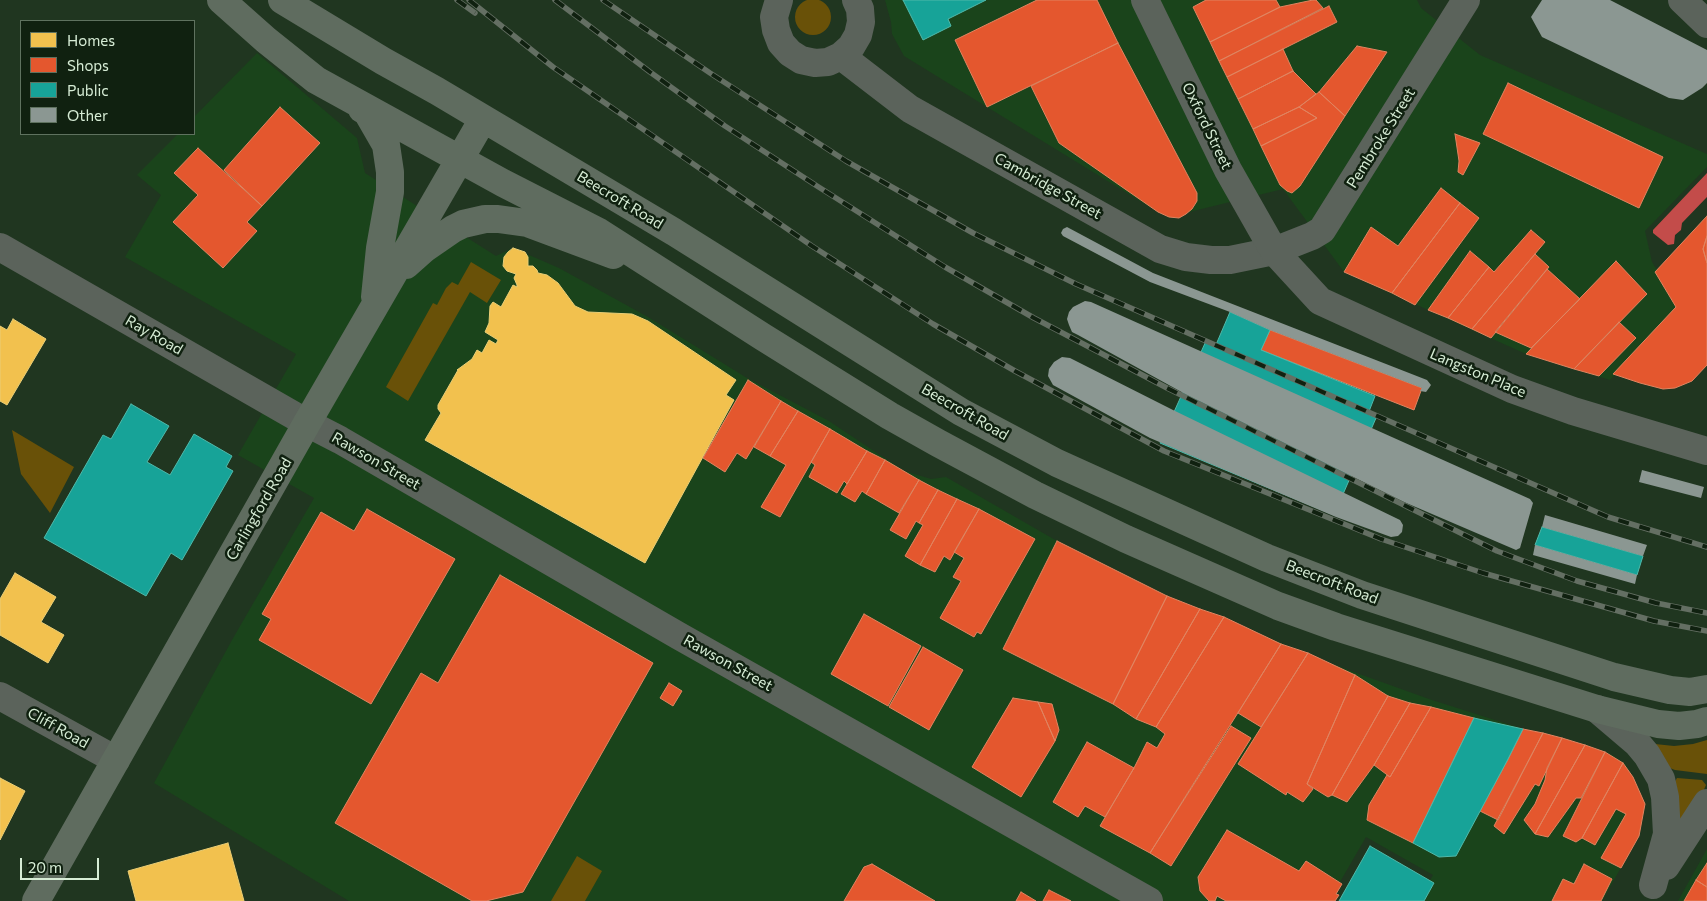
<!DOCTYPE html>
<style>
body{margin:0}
#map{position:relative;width:1707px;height:901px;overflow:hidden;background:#203620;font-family:Commissioner,sans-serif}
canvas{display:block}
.legend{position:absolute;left:20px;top:20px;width:175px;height:115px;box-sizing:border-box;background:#102110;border:1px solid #5f725f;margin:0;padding:6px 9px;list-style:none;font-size:15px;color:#d6ecd5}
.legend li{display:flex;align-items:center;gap:10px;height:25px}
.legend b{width:25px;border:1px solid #5f725f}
.scale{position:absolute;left:20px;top:858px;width:79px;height:22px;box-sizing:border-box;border:2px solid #d6ecd5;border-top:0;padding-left:6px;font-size:15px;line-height:18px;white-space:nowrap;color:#d6ecd5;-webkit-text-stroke:4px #102110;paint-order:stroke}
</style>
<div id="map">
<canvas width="1707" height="901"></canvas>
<ul class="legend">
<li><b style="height:14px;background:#f2c14e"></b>Homes</li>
<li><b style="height:14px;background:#e4572e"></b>Shops</li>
<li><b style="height:14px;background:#17a398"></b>Public</li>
<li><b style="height:14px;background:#8b9792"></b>Other</li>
</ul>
<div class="scale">20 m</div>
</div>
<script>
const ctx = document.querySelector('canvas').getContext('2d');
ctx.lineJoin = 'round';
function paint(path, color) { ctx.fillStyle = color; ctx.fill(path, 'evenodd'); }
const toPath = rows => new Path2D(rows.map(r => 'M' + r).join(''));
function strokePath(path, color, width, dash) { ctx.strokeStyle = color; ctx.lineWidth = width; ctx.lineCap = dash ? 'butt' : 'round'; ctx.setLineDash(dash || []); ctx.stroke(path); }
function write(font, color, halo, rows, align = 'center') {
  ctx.font = font + ' Commissioner,sans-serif'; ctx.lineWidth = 5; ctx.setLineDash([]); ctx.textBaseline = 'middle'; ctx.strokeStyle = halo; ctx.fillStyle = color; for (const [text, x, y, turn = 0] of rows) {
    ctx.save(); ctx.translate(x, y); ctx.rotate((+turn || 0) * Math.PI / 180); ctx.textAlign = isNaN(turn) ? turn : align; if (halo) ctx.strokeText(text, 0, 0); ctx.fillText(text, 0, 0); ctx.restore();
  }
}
paint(toPath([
 [885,0,1417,0,1421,8,1480,55,1707,154,1707,167,1645,231,1652,262,1680,307,1610,380,1526,354,1344,272,1283,189,1169,217,1158,212,904,56,892,34,891,22],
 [257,53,357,138,365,173,496,256,513,248,559,268,648,317,747,378,829,421,904,471,931,479,946,477,1057,541,1167,596,1326,662,1429,699,1523,729,1585,745,1612,755,1625,764,1633,777,1645,804,1639,836,1602,901,1419,901,1433,875,1366,837,1329,901,349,901,154,783,232,640,314,498,238,455,296,354,125,257,161,195,137,175,178,134,194,134,194,117],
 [1707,849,1707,901,1678,901]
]), '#1a441b');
paint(toPath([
 '795 17a18 18 0 1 1 36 0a18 18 0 1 1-36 0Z',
 [471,262,501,280,487,303,470,292,408,401,386,387,433,303,437,305,446,288,452,282,458,285],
 [12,430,74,467,50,513,21,474],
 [1707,740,1707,774,1675,770,1667,767,1655,744,1674,746,1693,744],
 [1677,778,1702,780,1706,785,1696,807,1680,821,1673,785],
 [577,856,602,871,585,901,551,901]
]), '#695108');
paint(toPath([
 [1707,173,1707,197,1682,223,1681,230,1675,235,1674,244,1668,245,1653,233,1653,230]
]), '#c34c4a');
const homes = toPath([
 [513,248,525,252,528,257,528,266,533,266,537,270,538,273,547,275,558,283,575,306,588,312,632,314,648,321,736,380,726,395,734,400,645,563,425,440,441,413,438,409,438,405,458,370,457,370,472,359,477,350,482,353,489,340,496,344,498,340,485,332,489,323,490,306,493,302,501,307,513,285,517,287,517,285,514,278,516,274,507,271,503,266,504,257,508,252,513,248],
 [13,319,46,339,7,405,0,401,0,326,7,330,13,319],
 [15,573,56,597,41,622,64,635,48,663,0,635,0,599,15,573],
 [0,778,25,791,0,840,0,778],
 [228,843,244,901,136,901,128,871,228,843]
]);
paint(homes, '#f2c14e');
strokePath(homes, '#eace76', 1);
const shops = toPath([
 [1037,0,1097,0,1118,43,987,107,955,40,1037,0],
 [1206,0,1276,0,1280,7,1210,42,1193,7,1206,0],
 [1313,0,1316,0,1323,8,1219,61,1210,42,1280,7,1313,0],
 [1329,6,1337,22,1227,77,1219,61,1329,6],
 [1118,43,1197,193,1197,201,1192,209,1186,214,1179,218,1169,217,1158,212,1059,143,1031,86,1118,43],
 [1357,46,1387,52,1345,116,1319,92,1357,46],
 [1283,49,1293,71,1238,99,1227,77,1283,49],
 [1293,71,1316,94,1299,107,1253,129,1238,99,1293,71],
 [1508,83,1663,157,1639,208,1483,134,1508,83],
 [1319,92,1345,116,1300,186,1292,193,1287,191,1280,185,1261,146,1317,118,1299,107,1319,92],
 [280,107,320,143,262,206,224,170,280,107],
 [1299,107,1317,118,1261,146,1253,129,1299,107],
 [1455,134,1480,143,1463,175,1458,172,1459,161,1455,134],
 [198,148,262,206,247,222,257,231,223,268,173,222,198,195,174,173,198,148],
 [1441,188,1460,203,1392,293,1344,272,1371,227,1398,246,1441,188],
 [1460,203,1479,218,1415,305,1392,293,1460,203],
 [1707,216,1707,236,1703,249,1707,263,1707,365,1692,381,1675,388,1663,389,1640,383,1613,374,1676,307,1655,272,1707,216],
 [1531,230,1545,242,1472,329,1448,318,1489,267,1494,272,1531,230],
 [1707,236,1707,263,1703,249,1707,236],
 [1470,251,1489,267,1448,318,1428,310,1470,251],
 [1535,254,1549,267,1491,338,1472,329,1535,254],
 [1616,261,1647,294,1574,369,1526,354,1616,261],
 [1547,269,1580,299,1531,348,1495,332,1547,269],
 [1619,322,1636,338,1599,376,1574,369,1619,322],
 [1270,330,1422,388,1414,410,1261,350,1270,330],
 [748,380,781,401,746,459,737,453,725,472,703,458,748,380],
 [781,401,798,411,770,456,754,447,781,401],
 [798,411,830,429,780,517,761,507,786,465,770,456,798,411],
 [830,429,867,451,847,484,844,481,837,493,809,477,815,465,811,462,830,429],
 [867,451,885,460,866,494,862,491,855,502,841,494,867,451],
 [885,460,919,480,899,513,866,494,885,460],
 [919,480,938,490,919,523,916,521,906,539,890,530,919,480],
 [938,490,957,499,920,565,905,556,923,525,919,523,938,490],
 [957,499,979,509,950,560,944,556,935,572,920,565,957,499],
 [367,509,455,559,371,704,259,640,271,619,262,614,321,512,354,531,367,509],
 [979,509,1035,539,981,634,977,632,974,637,940,618,961,581,953,577,964,558,954,552,979,509],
 [1057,541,1167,596,1113,704,1003,649,1057,541],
 [500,575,653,663,523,892,486,901,472,901,335,823,421,673,438,683,500,575],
 [1167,596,1200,609,1136,719,1113,704,1167,596],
 [1200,609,1224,617,1156,727,1136,719,1200,609],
 [864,614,921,646,888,706,831,674,864,614],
 [1224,617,1281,644,1150,853,1100,826,1134,768,1147,742,1157,748,1165,734,1156,727,1224,617],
 [1281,644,1308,653,1261,727,1238,713,1281,644],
 [923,647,963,670,929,730,889,707,923,647],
 [1308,653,1355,675,1307,784,1313,789,1303,802,1287,792,1286,795,1238,764,1308,653],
 [1355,675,1388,696,1332,795,1328,797,1307,784,1355,675],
 [669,683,682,691,673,706,660,698,669,683],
 [1388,696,1410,703,1374,765,1347,802,1332,795,1388,696],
 [1013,698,1038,702,1055,741,1021,797,972,767,1013,698],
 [1038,702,1052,704,1059,730,1055,741,1038,702],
 [1410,703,1431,707,1390,777,1374,765,1410,703],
 [1431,707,1474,718,1413,843,1367,820,1369,805,1387,775,1390,777,1431,707],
 [1231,726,1251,738,1171,866,1150,853,1231,726],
 [1523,729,1543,733,1498,820,1480,811,1507,761,1523,729],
 [1543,733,1562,738,1539,786,1535,784,1504,834,1494,826,1543,733],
 [1562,738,1585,745,1535,834,1524,820,1535,804,1545,780,1547,768,1562,738],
 [1087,742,1134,768,1105,817,1085,806,1078,817,1053,802,1087,742],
 [1585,745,1605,752,1581,798,1576,798,1548,837,1535,834,1585,745],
 [1605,752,1623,763,1582,838,1576,842,1563,836,1605,752],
 [1623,763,1633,777,1645,804,1639,836,1621,868,1601,858,1626,814,1616,809,1595,845,1582,838,1623,763],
 [1227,830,1299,871,1306,861,1342,884,1336,894,1339,895,1335,901,1226,901,1217,896,1215,901,1209,901,1200,891,1198,877,1227,830],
 [1707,863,1707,887,1696,880,1707,863],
 [872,864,935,901,844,901,864,867,872,864],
 [1584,864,1612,879,1601,901,1552,901,1563,879,1574,884,1584,864],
 [1696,880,1707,887,1707,901,1684,901,1696,880],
 [1049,890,1071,901,1043,901,1049,890],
 [1021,892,1036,901,1016,901,1021,892]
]);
paint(shops, '#e4572e');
strokePath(shops, '#e08460', 1);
const public = toPath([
 [903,0,986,0,948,19,951,26,923,40,903,0],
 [1230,312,1270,330,1261,350,1375,396,1368,414,1376,418,1334,515,1160,443,1206,341,1215,347,1230,312],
 [131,404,169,426,147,462,170,475,194,434,232,456,226,467,233,471,182,560,171,553,146,596,44,538,103,435,111,439,131,404],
 [1542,527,1643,556,1637,575,1535,545,1542,527],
 [1474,718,1523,729,1507,761,1456,856,1439,857,1413,843,1474,718],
 [1370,846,1434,883,1424,901,1339,901,1370,846]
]);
paint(public, '#17a398');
strokePath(public, '#50b9aa', 1);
paint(toPath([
 [1542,0,1610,0,1707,50,1707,83,1702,88,1683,100,1669,98,1542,37,1531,17],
 [1067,227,1153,273,1427,380,1431,385,1429,388,1426,392,1420,391,1422,388,1270,330,1230,312,1150,282,1063,236,1061,233,1063,229],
 [1085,301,1091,302,1530,499,1533,503,1520,548,1516,550,1404,502,1187,395,1078,335,1072,332,1069,325,1067,319,1069,312,1073,307],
 [1062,357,1070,358,1173,410,1400,520,1403,525,1402,532,1398,536,1391,537,1336,517,1150,438,1053,385,1048,376,1049,369,1054,362],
 [1642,470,1704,487,1701,498,1639,482],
 [1545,515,1647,545,1643,556,1542,527],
 [1535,545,1637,575,1635,584,1533,555]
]), '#8b9792');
strokePath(toPath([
 [779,0,774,17,776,30,781,43,790,53,801,60,815,63,828,62,841,56,851,47,858,35,861,22,860,9,856,0],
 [1682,0,1707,24],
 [841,56,910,109,1160,249,1186,257,1211,260,1230,260,1274,251],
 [307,423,340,440,679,636,1149,901],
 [0,696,116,760]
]), '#5b635b', 28);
strokePath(toPath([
 [1145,0,1228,170,1274,251,1320,301,1512,389,1573,411,1707,451],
 [0,247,307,423],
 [1274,251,1312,236,1322,230,1466,0],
 [1597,709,1637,743,1647,755,1661,779,1665,797,1667,834,1653,885],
 [1666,866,1707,803]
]), '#5b635b', 28);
strokePath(toPath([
 [221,0,266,40,316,80,503,183,599,232,763,337,890,416,938,443,1035,495,1126,539,1278,606,1336,627,1597,709,1658,724,1679,726,1697,724,1707,721],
 [282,0,383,61,437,91,674,232,961,412,1057,463,1267,558,1362,595,1614,677,1670,690,1690,692,1707,689],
 [362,109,367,112,386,145,390,172,390,192,380,248,375,297],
 [406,265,424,249,453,229,463,224,485,219,498,219,527,223,613,255],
 [36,901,307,423,483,119]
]), '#5f6c5f', 28);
const rail = toPath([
 [457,0,475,13],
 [469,0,553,67,812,246,933,324,1015,371,1164,451,1381,539,1483,573,1654,621,1707,631],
 [555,0,650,72,725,126,817,186,945,267,1034,318,1167,388,1497,551,1577,581,1656,603,1707,613],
 [603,0,710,73,846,161,973,233,1076,284,1608,517,1707,547]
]);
strokePath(rail, '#646f63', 5.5);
strokePath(rail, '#102110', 4, [11]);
write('15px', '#d6ecd5', '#102110', [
 ["Oxford Street",1207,126,64],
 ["Pembroke Street",1381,138,-58],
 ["Cambridge Street",1048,186,29],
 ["Beecroft Road",620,200,31],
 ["Ray Road",154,335,30],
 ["Langston Place",1478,373,23],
 ["Beecroft Road",965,412,30],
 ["Rawson Street",376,461,30],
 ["Carlingford Road",259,509,-60],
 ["Beecroft Road",1332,582,21],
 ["Rawson Street",728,663,29],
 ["Cliff Road",58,728,29]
]);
</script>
